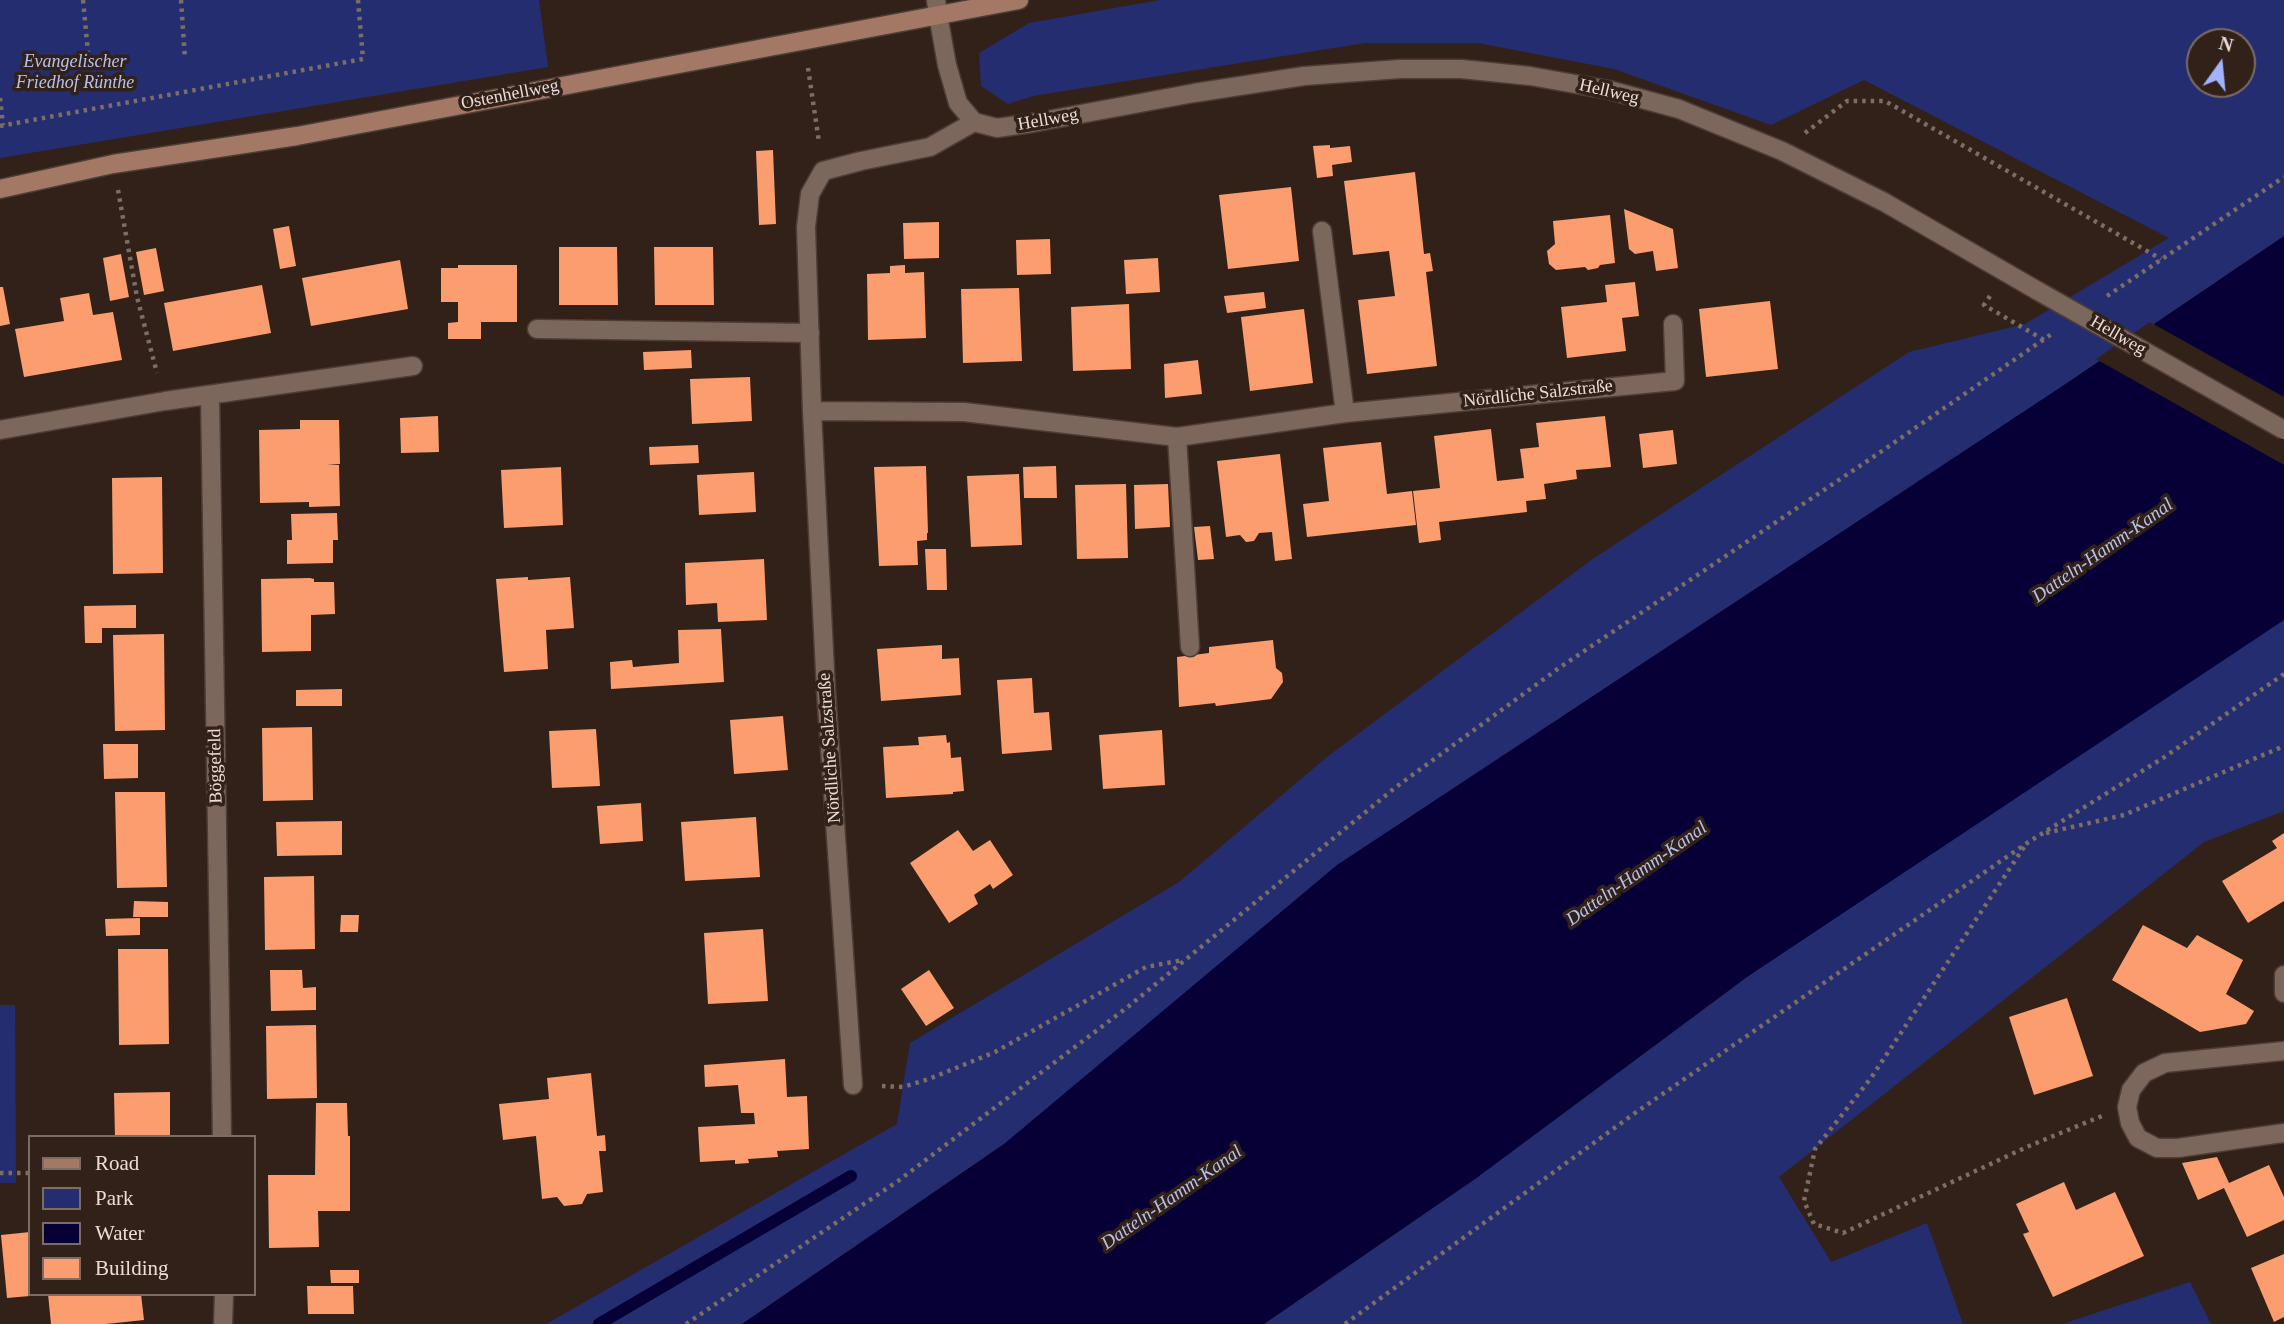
<!DOCTYPE html>
<meta charset="utf-8">
<style>
body{margin:0}
#map{position:relative;width:2284px;height:1324px;overflow:hidden;background:#322118;font-family:Georgia,serif}
canvas{display:block}
.legend{position:absolute;left:28px;top:1135px;width:228px;height:161px;box-sizing:border-box;background:#322118;border:2px solid #7c6c64;margin:0;padding:9px 12px;list-style:none;font-size:21px;color:#eaddd7}
.legend li{display:flex;align-items:center;gap:14px;height:35px}
.legend b{width:35px;border:2px solid #7c6c64}
.north{position:absolute;left:2186px;top:28px;width:70px;height:70px;box-sizing:border-box;background:#322118;border:2px solid #7c6c64;border-radius:50%;rotate:15deg;font-size:19px;font-weight:700;line-height:28px;text-align:center;color:#eaddd7}
.north::after{content:'';display:block;margin:auto;width:24px;height:32px;background:#a1b3fd;clip-path:polygon(50% 0,100% 100%,50% 72%,0 100%)}
</style>
<div id="map">
<canvas width="2284" height="1324"></canvas>
<ul class="legend">
<li><b style="height:9px;background:#a37965"></b>Road</li>
<li><b style="height:19px;background:#252d71"></b>Park</li>
<li><b style="height:19px;background:#060037"></b>Water</li>
<li><b style="height:19px;background:#fb9d6e"></b>Building</li>
</ul>
<div class="north">N</div>
</div>
<script>
const ctx = document.querySelector('canvas').getContext('2d');
ctx.lineJoin = 'round';
function paint(path, color) { ctx.fillStyle = color; ctx.fill(path, 'evenodd'); }
const toPath = rows => new Path2D(rows.map(r => 'M' + r).join(''));
function strokePath(path, color, width, dash) { ctx.strokeStyle = color; ctx.lineWidth = width; ctx.lineCap = dash ? 'butt' : 'round'; ctx.setLineDash(dash || []); ctx.stroke(path); }
function write(font, color, halo, rows, align = 'center') {
  ctx.font = font + ' Georgia,serif'; ctx.lineWidth = 7; ctx.setLineDash([]); ctx.textBaseline = 'middle'; ctx.strokeStyle = halo; ctx.fillStyle = color; for (const [text, x, y, turn = 0] of rows) {
    ctx.save(); ctx.translate(x, y); ctx.rotate((+turn || 0) * Math.PI / 180); ctx.textAlign = isNaN(turn) ? turn : align; if (halo) ctx.strokeText(text, 0, 0); ctx.fillText(text, 0, 0); ctx.restore();
  }
}
paint(toPath([
 [0,0,539,0,548,67,0,158],
 [1160,0,2284,0,2284,236,2067,383,1004,1144,742,1324,546,1324,897,1124,910,1043,1179,882,1327,757,1594,558,1909,352,2025,324,2169,238,1864,80,1771,125,1614,69,1478,43,1365,43,1033,96,1008,104,981,86,979,53,1029,23],
 [2200,42,2242,42,2242,84,2200,84],
 [2284,615,2284,811,2204,842,1779,1177,1831,1262,1927,1223,1963,1324,1264,1324,1475,1179,1747,977],
 [0,1005,15,1005,16,1183,0,1183],
 [2190,1282,2211,1324,2062,1324]
]), '#252d71');
paint(toPath([
 [2284,236,2284,620,1747,977,1475,1179,1264,1324,742,1324,1004,1144,1337,865,2067,383]
]), '#060037');
paint(toPath([
 [2150,322,2284,397,2284,465,2096,359]
]), '#322118');
strokePath(toPath([
 [599,1324,851,1176]
]), '#060037', 12);
paint(toPath([
 [1330,145,1330,148,1350,146,1352,162,1332,165,1333,176,1317,178,1313,146],
 [773,150,776,224,759,225,756,151],
 [1415,172,1424,254,1430,253,1433,271,1426,272,1437,366,1367,374,1358,300,1395,296,1389,251,1353,255,1344,181],
 [1291,187,1299,261,1228,269,1219,195],
 [1624,209,1673,229,1678,268,1656,271,1653,251,1635,254,1629,249],
 [1610,215,1615,263,1600,265,1598,268,1588,270,1585,267,1556,270,1549,264,1547,251,1555,244,1553,221],
 [939,222,939,258,904,259,903,223],
 [289,226,296,266,280,269,273,229],
 [1050,239,1051,274,1017,275,1016,240],
 [559,247,617,247,618,305,559,305],
 [654,247,713,247,714,305,655,305],
 [156,248,164,291,144,295,136,252],
 [121,254,129,297,110,301,103,258],
 [1158,258,1160,292,1126,294,1124,260],
 [400,260,408,309,311,326,302,278],
 [458,265,517,265,517,322,481,322,481,339,448,339,448,323,458,322,458,302,441,302,441,268,458,268],
 [905,265,905,273,924,272,926,338,868,340,867,274,890,273,890,266],
 [1635,282,1639,316,1622,318,1626,351,1567,358,1561,307,1607,302,1605,285],
 [262,285,271,333,173,351,164,303],
 [0,287,3,287,10,324,0,326],
 [1019,288,1022,361,963,363,961,289],
 [1264,292,1266,308,1227,313,1224,296],
 [89,293,93,315,113,312,122,360,24,377,15,329,64,321,60,298],
 [1770,301,1778,369,1706,377,1699,309],
 [1129,304,1131,369,1073,371,1071,307],
 [1304,309,1313,383,1250,391,1241,317],
 [691,350,692,368,644,370,643,352],
 [1198,360,1202,394,1165,398,1164,364],
 [750,377,752,421,692,424,690,379],
 [438,416,439,452,401,453,400,418],
 [1605,416,1611,467,1576,470,1577,479,1544,484,1546,499,1526,501,1527,512,1439,522,1441,540,1419,543,1413,491,1440,488,1434,436,1491,429,1497,481,1524,478,1520,449,1539,447,1536,423],
 [300,420,339,420,340,464,327,464,339,465,340,506,309,507,309,502,260,503,259,430,300,429],
 [1673,430,1677,464,1643,468,1639,434],
 [1381,442,1387,494,1412,491,1416,525,1307,537,1303,504,1329,501,1323,448],
 [698,445,699,463,650,465,649,447],
 [1280,454,1292,559,1275,561,1272,532,1259,533,1254,541,1246,542,1240,535,1226,537,1217,461],
 [926,466,928,533,927,533,927,540,917,541,918,565,879,566,874,467],
 [1056,466,1057,498,1024,498,1023,467],
 [561,467,563,525,504,528,501,470],
 [754,472,756,512,699,515,697,475],
 [1019,474,1022,545,971,547,967,476],
 [162,477,163,573,113,574,112,478],
 [1126,484,1128,558,1077,559,1075,485],
 [1168,484,1170,527,1135,529,1134,485],
 [337,513,338,540,333,540,333,563,287,564,287,540,292,540,291,514],
 [1210,526,1214,559,1198,560,1194,527],
 [925,549,946,549,947,590,927,590],
 [764,559,767,620,718,622,717,603,686,605,685,563],
 [528,577,528,580,570,577,574,628,546,630,548,669,504,672,496,579],
 [310,578,314,579,314,582,334,582,335,614,311,615,311,651,262,652,261,579],
 [136,605,136,628,102,628,102,643,85,643,84,606],
 [721,629,724,682,611,689,610,662,632,660,633,667,679,663,678,630],
 [164,634,165,730,115,731,113,635],
 [1273,640,1276,668,1282,673,1283,682,1271,699,1216,706,1215,703,1179,707,1177,657,1209,653,1209,647],
 [942,645,942,659,959,658,961,695,881,701,877,649],
 [1032,678,1034,713,1049,712,1052,750,1002,754,997,680],
 [342,689,342,706,296,706,296,690],
 [783,716,788,770,734,774,730,720],
 [312,727,313,800,263,801,262,728],
 [596,729,600,786,552,788,549,731],
 [1162,730,1165,785,1103,789,1099,735],
 [946,735,947,743,950,742,951,758,961,757,964,791,953,792,953,794,886,798,883,747,919,745,918,737],
 [103,744,138,744,138,778,104,779],
 [115,792,165,792,167,887,117,888],
 [641,803,643,841,600,844,597,806],
 [756,817,760,877,685,881,681,822],
 [342,821,342,855,277,856,276,822],
 [958,830,973,851,990,840,1013,875,993,889,990,884,974,895,978,904,949,923,910,863],
 [2284,833,2284,901,2248,923,2222,881,2277,848,2272,841],
 [314,876,315,949,265,950,264,877],
 [134,901,168,902,168,917,133,917],
 [341,915,359,915,358,932,340,932],
 [140,918,140,935,106,936,105,919],
 [2143,925,2187,948,2197,935,2243,960,2226,994,2254,1011,2246,1024,2200,1032,2112,980],
 [763,929,768,1001,708,1004,704,933],
 [118,949,168,949,169,1044,119,1045],
 [270,970,302,970,303,988,316,987,316,1010,271,1011],
 [929,970,954,1008,926,1026,901,989],
 [2067,998,2093,1076,2034,1095,2009,1017],
 [316,1025,317,1098,267,1099,266,1026],
 [785,1059,787,1097,807,1096,809,1149,777,1151,778,1157,748,1159,749,1163,735,1164,735,1160,700,1162,698,1127,755,1124,754,1113,741,1113,738,1085,705,1087,704,1065],
 [591,1073,597,1136,605,1135,606,1151,599,1151,603,1192,587,1194,582,1204,564,1206,557,1197,542,1199,536,1136,503,1140,499,1104,549,1099,547,1078],
 [170,1092,170,1137,115,1137,114,1093],
 [316,1103,347,1103,348,1136,350,1136,350,1211,318,1211,319,1247,269,1248,268,1175,315,1175],
 [2217,1157,2229,1183,2269,1165,2284,1197,2284,1220,2247,1237,2224,1188,2198,1200,2182,1163],
 [2064,1182,2076,1210,2115,1192,2144,1256,2053,1297,2023,1234,2029,1232,2016,1204],
 [30,1232,30,1296,7,1298,1,1235],
 [2284,1254,2284,1317,2274,1322,2251,1268],
 [330,1270,359,1270,359,1283,331,1283],
 [307,1286,353,1286,354,1314,308,1314],
 [48,1294,141,1294,144,1320,106,1324,51,1324]
]), '#fb9d6e');
const lane = toPath([
 [936,0,938,15],
 [1322,231,1345,413],
 [537,329,810,333],
 [1177,437,1190,647]
]);
const street = toPath([
 [938,15,947,65,958,103,974,122,997,128,1032,123,1194,93,1304,76,1400,69,1461,69,1530,76,1609,90,1679,109,1782,151,1884,202,2038,291],
 [210,396,222,1137],
 [812,411,964,412,1177,437,1345,413,1675,381,1673,324],
 [0,430,165,401,413,366],
 [2284,975,2284,993],
 [2284,1051,2165,1063,2144,1073,2131,1090,2127,1107,2130,1123,2138,1138,2157,1148,2178,1148,2284,1133],
 [853,1085,826,691,812,411,806,227,810,194,823,171,861,161,930,147,974,122],
 [223,1324,224,1294]
]);
const secondary = toPath([
 [0,189,113,164,297,136,1019,0]
]);
strokePath(lane, '#4c3d37', 21);
strokePath(street, '#4c3d37', 21);
strokePath(secondary, '#4c3d37', 21);
strokePath(toPath([
 [83,0,88,52],
 [181,0,185,59],
 [808,68,819,142],
 [0,98,3,125],
 [0,126,363,59,358,0],
 [1805,133,1847,101,1885,101,2161,259],
 [118,190,137,297,157,373],
 [1990,296,1984,305,2044,340],
 [2107,296,2284,177],
 [2046,833,2124,815,2284,746],
 [2024,847,1871,1078,1815,1149,1804,1201,1814,1224,1843,1233,2029,1146,2102,1116],
 [882,1086,903,1087,929,1079,995,1052,1146,967,1183,960],
 [0,1173,30,1173],
 [686,1324,898,1181,1129,1006,1396,787,1559,668,1882,451,2053,333],
 [1345,1324,1635,1113,2027,843,2163,758,2284,674]
]), '#7c6d65', 4.5, [3.5, 5]);
strokePath(lane, '#7c675d', 18);
strokePath(street, '#7c675d', 18);
strokePath(secondary, '#a37965', 18);
const streetBridge = toPath([
 [2038,291,2284,430]
]);
strokePath(streetBridge, '#4c3d37', 21, []);
strokePath(streetBridge, '#7c675d', 18);
write('italic 18px', '#b5c1ed', '#322118', [
 ["Evangelischer",75,62],
 ["Friedhof Rünthe",75,83]
]);
write('18px', '#eaddd7', '#322118', [
 ["Hellweg",1609,92,13],
 ["Ostenhellweg",510,95,-11],
 ["Hellweg",1048,120,-10],
 ["Hellweg",2118,336,30],
 ["Nördliche Salzstraße",1538,394,-6],
 ["Nördliche Salzstraße",830,748,-94],
 ["Böggefeld",216,766,-91]
]);
write('italic 19px', '#b6c1ed', '#322118', [
 ["Datteln-Hamm-Kanal",2103,551,-35],
 ["Datteln-Hamm-Kanal",1637,874,-35],
 ["Datteln-Hamm-Kanal",1172,1198,-35]
]);
</script>
